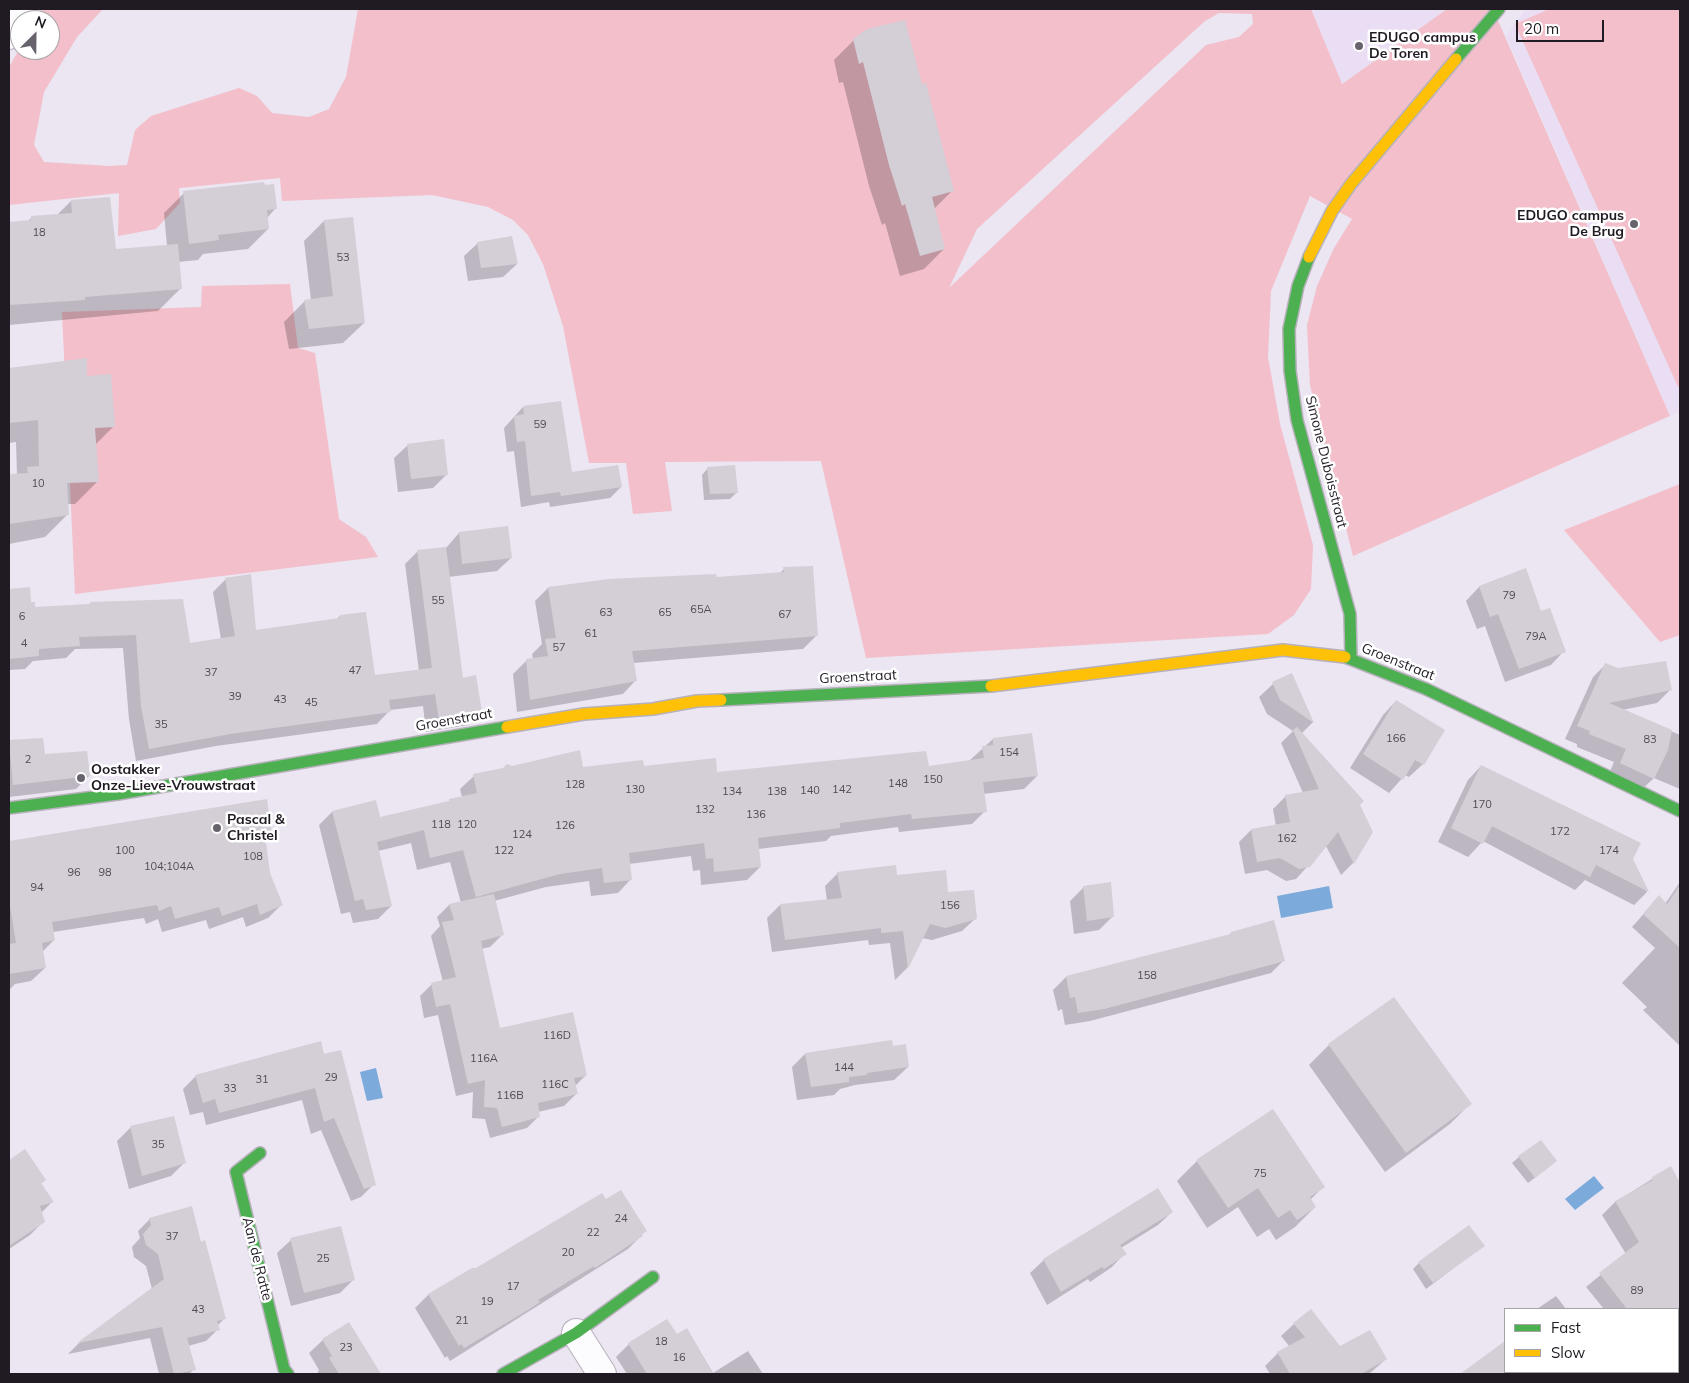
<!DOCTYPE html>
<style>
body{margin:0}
#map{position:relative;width:1689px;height:1383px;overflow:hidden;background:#ece5f2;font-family:Mulish,sans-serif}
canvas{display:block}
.frame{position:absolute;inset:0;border:10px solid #201b23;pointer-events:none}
.legend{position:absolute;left:1504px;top:1308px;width:175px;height:65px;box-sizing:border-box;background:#fff;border:1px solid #a6a4a7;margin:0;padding:6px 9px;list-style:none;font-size:15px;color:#201b23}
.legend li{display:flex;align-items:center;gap:10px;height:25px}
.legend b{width:25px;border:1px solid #a6a4a7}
.north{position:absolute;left:10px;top:10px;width:50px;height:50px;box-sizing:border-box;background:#fff;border:1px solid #a6a4a7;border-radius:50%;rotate:23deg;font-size:14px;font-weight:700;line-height:20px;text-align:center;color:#201b23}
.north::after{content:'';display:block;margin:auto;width:18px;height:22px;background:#67626b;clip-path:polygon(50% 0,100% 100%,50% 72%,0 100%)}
.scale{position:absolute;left:1516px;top:20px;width:88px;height:22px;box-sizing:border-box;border:2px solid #201b23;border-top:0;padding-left:6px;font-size:15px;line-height:18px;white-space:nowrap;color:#201b23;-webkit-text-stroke:4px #fff;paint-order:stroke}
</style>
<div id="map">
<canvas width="1689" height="1383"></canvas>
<div class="frame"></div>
<ul class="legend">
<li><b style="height:6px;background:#4caf50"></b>Fast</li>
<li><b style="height:6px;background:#ffc107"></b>Slow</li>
</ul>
<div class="north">N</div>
<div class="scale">20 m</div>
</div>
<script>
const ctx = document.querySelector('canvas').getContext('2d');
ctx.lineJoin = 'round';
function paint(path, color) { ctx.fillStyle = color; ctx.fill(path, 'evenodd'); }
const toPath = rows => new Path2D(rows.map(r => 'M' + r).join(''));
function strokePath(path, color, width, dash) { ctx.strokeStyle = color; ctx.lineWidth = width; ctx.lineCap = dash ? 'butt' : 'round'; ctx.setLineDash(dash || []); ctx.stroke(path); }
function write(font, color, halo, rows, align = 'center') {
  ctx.font = font + ' Mulish,sans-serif'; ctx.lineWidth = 5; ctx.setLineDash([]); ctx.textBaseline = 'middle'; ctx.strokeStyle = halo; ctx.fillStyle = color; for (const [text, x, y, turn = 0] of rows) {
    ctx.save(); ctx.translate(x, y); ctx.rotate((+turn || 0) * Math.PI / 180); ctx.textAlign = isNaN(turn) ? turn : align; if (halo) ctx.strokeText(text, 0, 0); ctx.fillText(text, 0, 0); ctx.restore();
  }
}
paint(toPath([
 [1308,9,1447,9,1341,84],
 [1526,9,1680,9,1680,411,1670,416,1506,36]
]), '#eadef4');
paint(toPath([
 [44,9,103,9,77,37,44,92,34,145,44,162,109,166,127,165,135,130,151,116,239,88,257,96,272,113,309,117,329,109,346,77,358,9,1311,9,1342,84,1447,9,1493,9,1670,416,1353,556,1310,385,1307,325,1317,286,1334,248,1352,219,1310,196,1271,291,1268,357,1280,424,1313,545,1311,589,1294,615,1268,634,866,658,821,461,665,462,672,511,633,514,626,463,589,463,563,326,543,264,528,235,513,220,488,207,432,195,282,201,280,178,179,188,180,203,156,229,118,236,119,193,9,205,9,67,20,48,50,50,50,20,37,20],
 [1219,13,1252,14,1253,24,1239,37,1206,45,949,288,977,229,1205,21],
 [1549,9,1680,9,1680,386,1678,387,1515,24],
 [290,284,298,348,315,353,339,519,366,537,378,557,75,594,62,312,201,307,202,286],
 [1680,484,1680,635,1660,642,1564,530]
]), '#f2bfca');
paint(toPath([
 [1329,886,1333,908,1281,918,1277,896],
 [376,1068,383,1098,367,1101,360,1072],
 [1594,1176,1604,1188,1575,1210,1565,1199]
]), '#7baadb');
paint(toPath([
 [854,40,921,85,953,190,934,209,944,249,924,269,900,276,885,223,882,225,869,186,843,82,839,83,834,60],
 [184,193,275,209,267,218,268,229,248,249,203,254,198,260,178,262,181,288,158,311,9,325,9,223,27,222,32,217,57,215,71,201,115,251,167,246,164,213],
 [352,218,364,323,343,343,289,349,284,322,305,301,311,300,304,241,324,221],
 [478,243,517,264,503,277,468,281,464,256],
 [9,365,9,370,86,377,114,426,95,445,98,481,75,504,67,504,68,514,45,537,9,544,9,475,17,475,16,442,9,443],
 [523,407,571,473,621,487,610,498,550,507,549,502,521,507,514,451,507,452,504,428],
 [408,445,446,475,433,488,398,492,394,458],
 [708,468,737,492,730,499,704,500,702,475],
 [459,533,511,558,497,571,448,577,462,680,481,712,468,725,426,732,423,706,390,710,377,724,216,746,136,761,129,719,123,648,75,649,66,658,33,661,25,669,9,670,9,590,29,588,30,604,34,608,189,644,221,639,213,592,226,579,255,631,336,620,340,616,374,676,419,671,405,564,418,551,446,548],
 [784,569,816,636,803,649,633,663,636,680,623,694,517,712,513,674,527,660,533,660,532,654,542,644,535,601,548,588,779,574],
 [1479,587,1541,612,1564,651,1551,665,1505,682,1485,626,1477,629,1466,601],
 [1606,664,1670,690,1657,703,1622,710,1680,735,1680,789,1654,778,1640,791,1608,776,1614,762,1577,747,1577,744,1565,739,1593,677],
 [1292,675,1313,722,1301,734,1359,805,1372,832,1353,863,1341,875,1326,846,1296,879,1286,881,1267,870,1245,874,1239,842,1251,830,1276,826,1273,809,1286,796,1303,793,1281,743,1293,731,1267,714,1259,697,1273,684],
 [1396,701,1423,764,1409,777,1405,775,1389,793,1350,768,1383,715],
 [42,739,44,755,89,776,76,789,9,797,9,741],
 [993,739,1037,776,1024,789,983,794,985,811,972,824,899,832,898,827,831,836,826,841,758,849,760,867,747,880,701,885,700,870,693,871,691,856,629,864,631,879,618,893,591,896,589,881,546,887,494,901,503,934,490,947,481,949,499,1029,586,1075,575,1086,576,1094,564,1106,538,1112,539,1116,527,1128,490,1138,485,1119,472,1118,473,1092,456,1096,438,1015,424,1018,420,996,432,984,443,982,431,936,440,926,437,917,449,905,461,903,450,862,417,870,411,843,378,851,391,906,378,919,353,923,350,912,341,914,319,825,332,812,379,818,447,803,462,797,460,789,474,776,512,767,643,768,716,773,927,768,969,761],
 [1481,766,1632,859,1647,892,1634,905,1585,880,1575,890,1483,841,1468,857,1438,842,1468,780],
 [266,800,271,834,264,840,268,873,281,905,268,918,246,927,243,917,209,929,206,920,162,932,158,919,146,924,144,918,53,932,54,940,42,952,45,968,31,981,15,984,9,990,9,842],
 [838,873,896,876,976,918,962,931,932,940,922,938,907,968,895,980,890,943,869,945,868,940,772,952,767,918,780,905,827,901,825,886],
 [1680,882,1680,1046,1643,1010,1647,1007,1622,983,1655,948,1632,927,1648,909,1665,904],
 [1084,887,1113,916,1099,930,1074,934,1070,901],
 [1231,933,1284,960,1271,973,1090,1021,1065,1025,1062,1009,1058,1011,1053,990,1066,977,1228,936],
 [1329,1045,1470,1104,1450,1124,1385,1172,1309,1065],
 [805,1054,908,1067,894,1080,855,1085,840,1089,834,1095,797,1100,792,1067],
 [323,1056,374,1184,361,1197,351,1201,321,1130,311,1134,302,1100,206,1125,203,1112,190,1115,183,1089,196,1076],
 [173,1118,184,1163,171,1176,129,1189,117,1141,130,1128],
 [25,1150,45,1180,40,1184,52,1202,41,1213,43,1222,30,1235,9,1249,9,1161],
 [1519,1157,1549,1167,1528,1183,1512,1163],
 [1197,1161,1323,1187,1310,1200,1315,1207,1295,1227,1276,1240,1269,1229,1257,1237,1238,1207,1207,1228,1177,1181],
 [1670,1168,1680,1185,1680,1320,1678,1322,1678,1309,1604,1309,1586,1287,1626,1254,1602,1215,1615,1202],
 [606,1201,642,1235,628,1249,450,1361,447,1356,445,1358,415,1308,428,1295,472,1270,476,1270],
 [1172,1212,1158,1225,1121,1248,1125,1253,1112,1267,1090,1282,1088,1279,1047,1305,1030,1273,1044,1260],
 [150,1219,200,1243,224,1319,217,1326,218,1329,206,1341,188,1346,194,1369,189,1374,159,1374,150,1338,68,1354,78,1344,152,1289,146,1266,134,1257,132,1247,140,1238,138,1231],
 [291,1240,353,1280,340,1293,291,1306,277,1253],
 [1483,1246,1426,1289,1413,1269,1419,1263],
 [1556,1296,1566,1309,1537,1309],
 [666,1320,676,1335,687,1329,713,1373,748,1351,763,1374,627,1374,616,1357,629,1344],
 [349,1324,380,1374,317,1374,319,1370,309,1353,323,1340],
 [1294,1324,1340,1348,1386,1359,1369,1374,1270,1374,1265,1366,1278,1353,1290,1347,1281,1336],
 [1505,1343,1505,1372,1584,1372,1581,1374,1466,1374,1478,1363]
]), '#0003');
paint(toPath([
 [905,20,922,84,926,83,954,191,932,197,945,249,920,256,905,204,902,206,889,165,863,62,859,64,853,39,867,29],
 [264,182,265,185,274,184,277,209,267,210,269,229,218,235,219,240,189,244,183,191],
 [110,197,116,249,178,244,182,289,85,297,85,300,9,305,9,222,31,220,31,216,72,213,71,200],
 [353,217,365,323,309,329,304,300,333,296,324,220],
 [512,236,518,264,481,268,477,242],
 [87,358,87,376,111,374,115,427,95,428,99,482,67,483,69,515,9,524,9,474,28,473,27,467,39,466,38,420,9,423,9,368],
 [561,401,572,472,618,465,622,487,561,496,560,492,531,496,525,441,517,442,514,416,524,414,523,406],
 [444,439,448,475,411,479,407,444],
 [735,465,738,493,710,494,707,467],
 [508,526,512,558,462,564,459,532],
 [446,547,463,678,476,675,482,712,439,720,435,694,389,700,391,712,230,734,149,749,141,706,136,635,79,637,80,646,39,649,39,656,9,659,9,589,30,587,31,602,35,602,35,607,90,604,90,602,183,599,190,643,235,636,225,578,251,574,256,630,340,618,340,615,366,612,375,675,432,668,417,550],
 [813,566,818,636,632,651,637,681,530,700,526,659,548,656,545,639,556,638,548,587,609,579,716,574,717,577,784,572,783,567],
 [1526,568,1541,611,1550,608,1566,652,1519,669,1498,614,1490,617,1479,586],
 [1666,661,1672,690,1609,703,1672,730,1668,750,1654,779,1620,763,1626,749,1589,734,1590,731,1577,726,1605,663,1618,668],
 [1292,673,1314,723,1280,700,1272,682],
 [1396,700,1445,730,1424,765,1415,760,1403,780,1363,754],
 [1297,727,1364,801,1360,805,1373,832,1354,864,1338,832,1310,867,1299,869,1280,858,1257,862,1251,829,1290,822,1285,795,1319,789,1293,730],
 [1032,733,1038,776,983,782,987,812,912,819,911,814,840,823,840,828,758,838,761,867,714,872,713,858,706,859,704,843,629,853,632,880,604,883,602,868,560,874,476,897,463,850,430,858,424,830,377,842,392,906,366,910,363,899,355,901,332,811,376,800,380,817,449,801,449,799,477,793,473,774,503,768,507,764,512,766,580,750,583,767,643,760,644,766,716,758,717,772,926,751,929,766,984,758,982,746,993,745,993,738],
 [43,738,45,754,87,751,90,776,13,785,9,740],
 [1481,765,1641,843,1633,859,1649,892,1596,865,1590,877,1492,826,1483,844,1451,828],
 [267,799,272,834,265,835,270,873,283,905,260,915,257,904,222,916,219,907,175,919,171,906,159,911,157,905,52,922,55,940,42,943,46,968,9,974,9,944,16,943,9,899,9,841],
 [896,865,897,875,946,870,948,892,974,890,977,919,945,928,930,924,908,969,903,931,881,933,881,928,785,940,780,904,842,898,837,872],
 [1111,882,1114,917,1087,921,1083,886],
 [1680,885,1680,948,1643,914,1659,895,1667,904],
 [494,894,504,935,481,941,500,1028,573,1012,587,1076,574,1078,578,1094,538,1103,540,1117,502,1127,497,1108,484,1107,485,1080,468,1084,450,1004,436,1007,431,983,456,977,442,922,454,920,449,904],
 [1274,920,1285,961,1104,1009,1078,1013,1075,997,1070,998,1066,976,1231,934,1231,932],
 [1394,997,1472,1104,1406,1153,1328,1044],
 [892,1040,893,1046,906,1044,909,1067,867,1073,867,1075,849,1077,849,1082,811,1087,805,1053],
 [321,1041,324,1054,341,1050,376,1185,364,1189,334,1118,324,1122,315,1088,219,1113,215,1099,203,1103,195,1075],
 [1273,1109,1325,1187,1310,1197,1316,1207,1297,1220,1290,1210,1278,1218,1258,1188,1228,1208,1196,1160],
 [174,1116,186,1163,142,1176,130,1126],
 [1541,1140,1557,1161,1535,1178,1518,1156],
 [25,1149,46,1180,41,1183,54,1202,40,1206,45,1222,9,1246,9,1160],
 [1671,1166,1680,1183,1680,1309,1627,1309,1599,1273,1639,1242,1615,1201,1653,1180,1652,1177],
 [1158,1188,1173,1212,1120,1245,1127,1254,1104,1269,1102,1267,1061,1292,1043,1259],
 [621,1190,647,1231,642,1234,643,1236,595,1268,594,1266,538,1300,540,1302,528,1310,464,1348,461,1344,459,1346,428,1294,472,1268,476,1268,602,1193,606,1199],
 [192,1206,201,1242,205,1240,226,1319,217,1321,220,1330,187,1338,196,1370,174,1374,162,1327,77,1343,164,1279,158,1254,146,1245,143,1234,151,1225,149,1218],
 [1469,1225,1485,1246,1433,1283,1418,1262],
 [341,1226,355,1280,304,1293,290,1238],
 [1311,1309,1340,1346,1370,1330,1387,1359,1361,1374,1290,1374,1277,1352,1305,1337,1293,1323],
 [667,1319,677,1334,687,1328,713,1374,647,1374,628,1343],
 [349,1322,381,1374,339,1374,329,1358,332,1356,322,1339],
 [1505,1341,1505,1374,1460,1374]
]), '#d4ced7');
const street = toPath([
 [9,35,27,9],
 [576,1333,602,1374],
 [1678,1354,1680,1352],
 [1634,1374,1638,1372]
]);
const fast = toPath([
 [1456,59,1499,9],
 [1309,257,1298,286,1289,329,1290,371,1297,420,1350,614,1351,658],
 [1345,657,1426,689,1680,811],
 [721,700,991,686],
 [9,808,118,794,507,727],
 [260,1153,236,1172,284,1369,288,1374],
 [503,1374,576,1333,653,1277]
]);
const slow = toPath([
 [1309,257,1332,211,1351,184,1456,59],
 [991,686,1283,650,1345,657],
 [507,727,584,714,653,709,697,701,721,700]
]);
strokePath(street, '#b6b1bb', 30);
strokePath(fast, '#b6b1bb', 14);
strokePath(slow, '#b6b1bb', 14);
strokePath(street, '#fcfbfd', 28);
strokePath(fast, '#4caf50', 11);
strokePath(slow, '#ffc107', 11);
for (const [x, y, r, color] of [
 [1359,46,5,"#67626b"],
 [1634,224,5,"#67626b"],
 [81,778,5,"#67626b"],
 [217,828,5,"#67626b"]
]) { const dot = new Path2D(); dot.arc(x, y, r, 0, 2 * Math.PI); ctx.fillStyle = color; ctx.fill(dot); strokePath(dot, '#fff', 2); }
write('11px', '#504a53', null, [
 ["18",39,233],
 ["53",343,258],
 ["59",540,425],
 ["10",38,484],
 ["79",1509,596],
 ["55",438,601],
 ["65A",701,610],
 ["63",606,613],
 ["65",665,613],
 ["67",785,615],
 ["6",22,617],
 ["61",591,634],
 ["79A",1536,637],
 ["4",24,644],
 ["57",559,648],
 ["47",355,671],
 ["37",211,673],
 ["39",235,697],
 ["43",280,700],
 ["45",311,703],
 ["35",161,725],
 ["166",1396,739],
 ["83",1650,740],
 ["154",1009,753],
 ["2",28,760],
 ["150",933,780],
 ["148",898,784],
 ["128",575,785],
 ["130",635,790],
 ["142",842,790],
 ["140",810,791],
 ["134",732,792],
 ["138",777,792],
 ["170",1482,805],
 ["132",705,810],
 ["136",756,815],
 ["118",441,825],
 ["120",467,825],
 ["126",565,826],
 ["172",1560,832],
 ["124",522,835],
 ["162",1287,839],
 ["100",125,851],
 ["122",504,851],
 ["174",1609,851],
 ["108",253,857],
 ["104;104A",169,867],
 ["96",74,873],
 ["98",105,873],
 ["94",37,888],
 ["156",950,906],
 ["158",1147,976],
 ["116D",557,1036],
 ["116A",484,1059],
 ["144",844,1068],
 ["29",331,1078],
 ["31",262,1080],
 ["116C",555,1085],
 ["33",230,1089],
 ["116B",510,1096],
 ["35",158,1145],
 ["75",1260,1174],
 ["24",621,1219],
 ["22",593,1233],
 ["37",172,1237],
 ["20",568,1253],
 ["25",323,1259],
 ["17",513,1287],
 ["89",1637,1291],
 ["19",487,1302],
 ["43",198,1310],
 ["21",462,1321],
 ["18",661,1342],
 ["23",346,1348],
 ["16",679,1358]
]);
write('bold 14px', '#201b23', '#fff', [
 ["EDUGO campus",1369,38],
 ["De Toren",1369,54],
 ["EDUGO campus",1624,216,"right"],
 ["De Brug",1624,232,"right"],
 ["Oostakker",91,770],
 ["Onze-Lieve-Vrouwstraat",91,786],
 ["Pascal &",227,820],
 ["Christel",227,836]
], 'left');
write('14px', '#201b23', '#fff', [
 ["Simone Duboisstraat",1326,462,76],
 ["Groenstraat",1398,662,22],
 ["Groenstraat",858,677,-3],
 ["Groenstraat",454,720,-10],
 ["Aan de Ratte",257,1259,76]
]);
</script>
